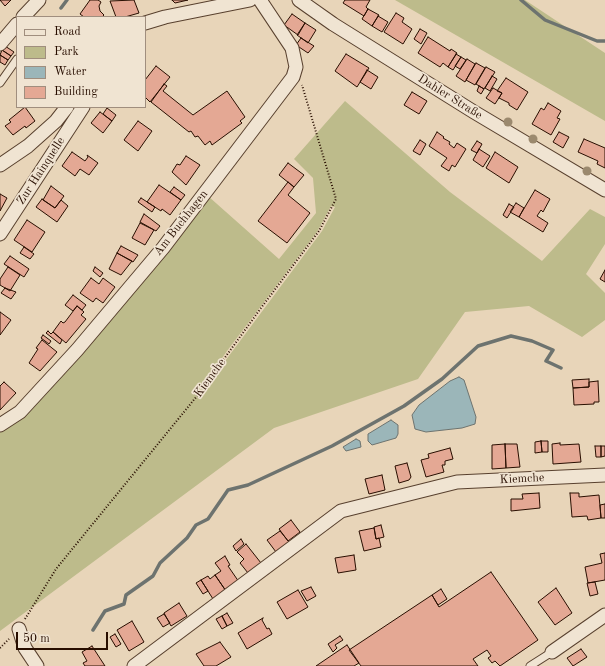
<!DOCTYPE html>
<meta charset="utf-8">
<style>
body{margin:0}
#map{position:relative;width:605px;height:666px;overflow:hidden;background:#e8d5b9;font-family:"Old Standard TT",serif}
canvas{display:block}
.legend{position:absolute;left:16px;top:16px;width:130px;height:92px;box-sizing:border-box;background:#f0e4d2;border:1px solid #a08e7e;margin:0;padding:5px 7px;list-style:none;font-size:12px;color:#280e00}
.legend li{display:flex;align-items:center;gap:8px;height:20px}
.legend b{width:20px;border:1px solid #a08e7e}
.scale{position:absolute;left:16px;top:632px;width:92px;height:18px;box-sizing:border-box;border:2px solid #280e00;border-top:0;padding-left:5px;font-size:12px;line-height:14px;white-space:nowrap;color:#280e00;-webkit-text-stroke:3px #f0e4d2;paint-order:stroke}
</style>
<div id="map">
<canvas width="605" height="666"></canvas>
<ul class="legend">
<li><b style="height:5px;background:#f0e4d2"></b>Road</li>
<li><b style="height:11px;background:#bdbb8b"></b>Park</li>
<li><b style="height:11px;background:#9bb6b9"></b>Water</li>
<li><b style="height:11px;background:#e4a894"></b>Building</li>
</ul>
<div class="scale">50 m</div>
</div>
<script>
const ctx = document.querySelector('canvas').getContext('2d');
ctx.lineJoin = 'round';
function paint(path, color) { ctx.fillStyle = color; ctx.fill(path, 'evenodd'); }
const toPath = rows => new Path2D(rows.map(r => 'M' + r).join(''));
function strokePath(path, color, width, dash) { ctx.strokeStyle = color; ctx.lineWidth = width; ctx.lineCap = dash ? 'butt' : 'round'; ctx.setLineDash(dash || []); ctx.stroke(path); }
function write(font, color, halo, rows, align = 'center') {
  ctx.font = font + ' "Old Standard TT",serif'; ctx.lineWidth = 3.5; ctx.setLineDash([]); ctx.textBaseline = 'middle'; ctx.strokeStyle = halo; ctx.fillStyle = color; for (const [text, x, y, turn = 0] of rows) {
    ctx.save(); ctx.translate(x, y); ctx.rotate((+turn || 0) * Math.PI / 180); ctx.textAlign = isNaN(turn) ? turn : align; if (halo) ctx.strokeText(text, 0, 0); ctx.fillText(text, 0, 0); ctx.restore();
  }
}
paint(toPath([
 [395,0,525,0,605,53,605,121],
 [345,101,450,192,542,261,590,209,605,217,605,244,586,274,605,293,605,320,582,337,529,306,465,312,418,379,274,428,0,631,0,428,208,196,279,259,316,213,313,178,294,159],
 [331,206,335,207,322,231,205,388,202,387,227,351,317,232]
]), '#bdbb8b');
const water = toPath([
 [459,377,464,380,476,417,475,424,462,428,426,432,415,429,412,415,419,405,450,381,459,377],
 [391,420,398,425,398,434,396,438,372,445,368,441,368,434,391,420],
 [356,439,360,441,361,447,346,451,343,447,356,439]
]);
paint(water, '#9bb6b9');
strokePath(water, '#6d736f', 1);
strokePath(toPath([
 [521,0,545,20,597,41,605,41],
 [61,8,67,0],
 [93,630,105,611,124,604,126,595,153,576,160,563,187,538,196,525,208,519,228,490,248,485,332,446,404,406,442,379,478,346,511,336,532,341,553,350,546,361,561,368]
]), '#6d736f', 3.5);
const building = toPath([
 [0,0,11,0,5,6,0,0],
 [90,0,98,0,101,2,99,6,100,11,104,15,102,17,84,17,80,14,90,0],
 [134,0,139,13,125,17,116,17,110,1,134,0],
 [172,0,188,0,175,3,172,0],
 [345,0,370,0,366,7,368,9,364,16,343,3,345,0],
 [368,9,379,15,372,26,362,19,368,9],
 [396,13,404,18,402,22,412,29,403,44,384,32,396,13],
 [292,14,305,23,298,35,284,25,292,14],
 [378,16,388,22,382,32,372,26,378,16],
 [305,23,316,30,308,43,297,35,305,23],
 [420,29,427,33,421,44,414,39,420,29],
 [428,37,450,51,451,49,457,53,448,67,443,63,440,67,418,53,428,37],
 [301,38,314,46,308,53,296,45,301,38],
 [5,46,14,52,11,56,2,50,5,46],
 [2,50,11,56,8,60,0,55,2,50],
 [346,54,369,68,357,87,335,71,346,54],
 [456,54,461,57,453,70,448,67,456,54],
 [0,55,8,60,5,65,0,62,0,55],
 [461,57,466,60,460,69,455,66,461,57],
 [467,59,475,64,465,82,456,76,467,59],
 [476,63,485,68,475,85,466,80,476,63],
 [156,66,170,77,150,102,145,97,145,80,156,66],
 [486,67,495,72,484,89,476,84,486,67],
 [367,70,378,77,371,89,360,82,367,70],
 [492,76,497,79,490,91,485,88,492,76],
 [506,78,528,92,517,110,509,105,509,103,499,98,502,93,497,91,506,78],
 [164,84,167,86,163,91,193,115,227,91,245,117,240,121,242,123,212,145,210,141,205,145,198,136,195,137,191,131,189,132,151,102,164,84],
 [479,86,484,89,481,94,477,91,479,86],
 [493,88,502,93,495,104,486,98,493,88],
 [412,92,427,101,419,114,404,105,412,92],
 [548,103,561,111,557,118,560,119,551,135,532,124,541,108,544,110,548,103],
 [25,107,35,121,26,128,25,126,13,135,5,126,11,122,9,120,25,107],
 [107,108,116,115,112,121,103,114,107,108],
 [100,112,112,121,103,133,91,123,100,112],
 [138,121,152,131,138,151,124,140,138,121],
 [437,132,444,137,443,138,450,142,449,144,454,148,457,143,466,149,455,167,452,165,449,171,441,166,447,158,429,146,437,132],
 [559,132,569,137,563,148,553,142,559,132],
 [584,139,605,148,605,168,597,164,598,161,578,152,584,139],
 [420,140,426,144,420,155,413,151,420,140],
 [477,141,482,144,477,153,471,150,477,141],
 [479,149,490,156,483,167,473,160,479,149],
 [72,152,85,161,88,157,87,155,98,163,89,175,80,169,75,176,62,166,72,152],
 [495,152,518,167,509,183,486,168,495,152],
 [186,156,200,165,186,185,172,172,177,164,180,165,186,156],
 [288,163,304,175,294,187,279,175,288,163],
 [288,182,294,187,288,195,310,213,287,243,258,221,288,182],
 [159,185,181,200,170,215,162,209,161,211,147,202,159,185],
 [51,186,64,196,55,208,43,200,51,186],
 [174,187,185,195,181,200,170,192,174,187],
 [535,190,550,199,543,212,541,210,537,216,548,223,543,232,519,217,535,190],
 [0,194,7,198,0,211,0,194],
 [141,198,155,207,152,212,138,202,141,198],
 [42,199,55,208,61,200,68,206,57,222,36,207,42,199],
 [516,203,524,208,519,217,510,212,516,203],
 [509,204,514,207,507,218,503,215,509,204],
 [144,214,160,226,156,231,140,222,144,214],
 [27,220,45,232,32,252,14,240,27,220],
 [140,223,154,230,145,245,132,238,140,223],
 [121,246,138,255,133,262,117,253,121,246],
 [24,247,34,254,30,259,20,253,24,247],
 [117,253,132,261,121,275,109,269,117,253],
 [10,256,29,269,24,277,4,264,10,256],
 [8,267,20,275,10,291,0,285,0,279,8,267],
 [95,267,103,273,100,277,93,271,95,267],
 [605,270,605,282,600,279,605,270],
 [91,278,99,284,103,278,115,287,103,303,96,298,93,302,80,293,91,278],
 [5,288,16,292,11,299,1,293,5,288],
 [73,295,86,305,82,310,77,306,73,311,65,305,73,295],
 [77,306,84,312,81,315,86,319,66,343,53,332,61,321,63,323,65,322,77,306],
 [0,312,11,320,0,335,0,312],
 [48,331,51,334,53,332,62,340,60,344,46,333,48,331],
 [43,335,51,341,49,344,41,338,43,335],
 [42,340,57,352,40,371,29,363,38,349,36,348,42,340],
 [589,379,589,387,573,388,572,380,589,379],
 [598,381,599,402,594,402,594,404,574,405,573,388,589,387,589,382,598,381],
 [4,382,16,393,0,410,0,386,4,382],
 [541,441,542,452,535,453,535,442,541,441],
 [541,441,548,441,548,452,542,452,541,441],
 [560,443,560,445,579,444,581,462,553,464,552,444,560,443],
 [505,444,506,468,492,469,492,445,505,444],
 [505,444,517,444,520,467,506,468,505,444],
 [595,446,601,446,601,457,596,457,595,446],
 [601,446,605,446,605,456,601,457,601,446],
 [450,448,453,459,445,461,445,465,442,465,444,472,426,477,421,460,429,458,428,454,450,448],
 [407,463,411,477,409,480,399,483,395,466,407,463],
 [382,475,385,490,369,494,365,479,382,475],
 [539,493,540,508,511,511,511,499,523,499,522,494,539,493],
 [570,493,579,493,579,497,599,495,601,518,588,520,587,516,572,517,570,493],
 [605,504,605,518,601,518,600,505,605,504],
 [291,520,300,532,288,541,279,529,291,520],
 [381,525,384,537,376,539,374,527,381,525],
 [374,528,376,539,379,538,381,547,364,551,359,531,374,528],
 [280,531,289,542,276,552,267,540,280,531],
 [241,539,244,544,236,551,233,546,241,539],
 [246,544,261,563,248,573,240,563,244,559,237,552,246,544],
 [605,553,605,580,588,583,585,567,602,563,600,554,605,553],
 [354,555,356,570,338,573,335,558,354,555],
 [225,556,230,565,228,566,239,582,226,591,215,575,221,571,215,563,225,556],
 [491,572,538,640,500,666,495,661,492,663,488,658,491,656,487,650,473,659,478,666,361,666,349,650,432,595,439,607,491,572],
 [215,575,226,591,213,599,201,580,208,576,210,579,215,575],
 [201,580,208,591,203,594,196,583,201,580],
 [595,582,598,594,590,596,587,583,595,582],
 [311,587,316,596,307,601,301,591,311,587],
 [556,588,572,613,555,625,538,602,556,588],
 [441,589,447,599,438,605,432,595,441,589],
 [298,590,308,607,287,619,277,602,298,590],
 [179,603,187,616,171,626,164,613,179,603],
 [227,613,233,623,227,626,222,616,227,613],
 [164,614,170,623,163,627,157,618,164,614],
 [222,616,227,626,222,629,216,619,222,616],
 [263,618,262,620,267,629,269,628,272,634,247,649,238,633,263,618],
 [132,621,144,642,129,651,117,630,132,621],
 [115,634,121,644,116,647,110,637,115,634],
 [340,636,343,640,335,645,337,648,333,652,328,644,340,636],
 [220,642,231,657,216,666,204,666,196,654,220,642],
 [347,645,359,663,354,666,316,666,347,645],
 [92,646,105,666,85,666,83,663,87,661,82,652,92,646],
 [581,649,587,657,573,666,567,658,581,649]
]);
paint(building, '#e4a894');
strokePath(building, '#280e00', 1);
const service = toPath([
 [0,83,17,59],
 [530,666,552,652]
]);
const minor = toPath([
 [299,0,333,24,474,112,605,190],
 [23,17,39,0],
 [145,23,165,17,250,0],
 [0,44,17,24],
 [0,165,28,146,56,121,67,107],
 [0,234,83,107],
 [0,425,20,412,77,350,163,248,293,77,296,67,292,48,260,0],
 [19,629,25,648,37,666],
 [552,652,605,615],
 [134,666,341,511,457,482,605,475]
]);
strokePath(service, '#58402e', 9);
strokePath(minor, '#58402e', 15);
strokePath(toPath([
 [25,619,56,569,197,396,261,308,319,231,336,199,302,85],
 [0,648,9,639]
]), '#280e00', 2, [1, 2]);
strokePath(service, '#f0e4d2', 7);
strokePath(minor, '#f0e4d2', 13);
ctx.fillStyle = '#9b896e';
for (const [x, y] of [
 [508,122],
 [533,139],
 [587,171]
]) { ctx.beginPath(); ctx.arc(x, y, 4.5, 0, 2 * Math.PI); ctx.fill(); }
write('12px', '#280e00', '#f0e4d2', [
 ["Dahler Straße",450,97,32],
 ["Zur Hainquelle",41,171,-57],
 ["Am Buchhagen",181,223,-52],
 ["Kiemche",210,378,-54],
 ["Kiemche",522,479,-3]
]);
</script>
